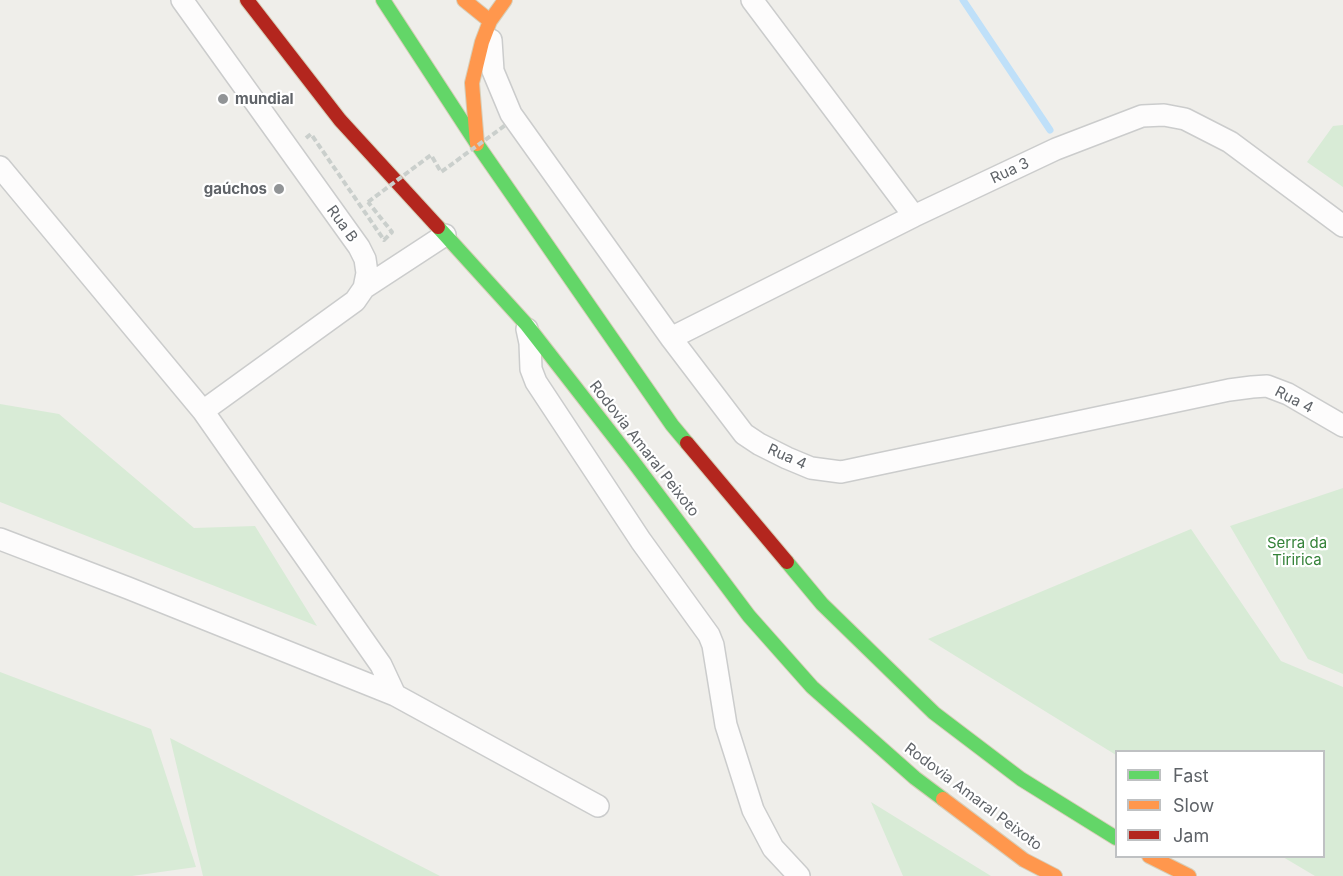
<!DOCTYPE html>
<meta charset="utf-8">
<style>
body{margin:0}
#map{position:relative;width:1343px;height:876px;overflow:hidden;background:#efeeea;font-family:Inter,sans-serif}
canvas{display:block}
.legend{position:absolute;left:1115px;top:750px;width:210px;height:108px;box-sizing:border-box;background:#fff;border:2px solid #bfc1c3;margin:0;padding:8px 10px;list-style:none;font-size:18px;color:#5f6368}
.legend li{display:flex;align-items:center;gap:12px;height:30px}
.legend b{width:30px;border:2px solid #bfc1c3}
</style>
<div id="map">
<canvas width="1343" height="876"></canvas>
<ul class="legend">
<li><b style="height:8px;background:#63d668"></b>Fast</li>
<li><b style="height:8px;background:#ff974d"></b>Slow</li>
<li><b style="height:8px;background:#b3261e"></b>Jam</li>
</ul>
</div>
<script>
const ctx = document.querySelector('canvas').getContext('2d');
ctx.lineJoin = 'round';
function paint(path, color) { ctx.fillStyle = color; ctx.fill(path, 'evenodd'); }
const toPath = rows => new Path2D(rows.map(r => 'M' + r).join(''));
function strokePath(path, color, width, dash) { ctx.strokeStyle = color; ctx.lineWidth = width; ctx.lineCap = dash ? 'butt' : 'round'; ctx.setLineDash(dash || []); ctx.stroke(path); }
function write(font, color, halo, rows, align = 'center') {
  ctx.font = font + ' Inter,sans-serif'; ctx.lineWidth = 4.5; ctx.setLineDash([]); ctx.textBaseline = 'middle'; ctx.strokeStyle = halo; ctx.fillStyle = color; for (const [text, x, y, turn = 0] of rows) {
    ctx.save(); ctx.translate(x, y); ctx.rotate((+turn || 0) * Math.PI / 180); ctx.textAlign = isNaN(turn) ? turn : align; if (halo) ctx.strokeText(text, 0, 0); ctx.fillText(text, 0, 0); ctx.restore();
  }
}
paint(toPath([
 [1343,125,1343,187,1307,162,1333,126],
 [0,404,59,414,194,528,255,526,317,626,0,502],
 [1343,488,1343,674,1308,659,1230,526],
 [1191,529,1281,661,1343,687,1343,876,1315,876,1283,857,1324,856,1324,752,1116,752,1116,755,928,639],
 [0,672,151,729,196,867,132,876,0,876],
 [170,738,440,876,203,876],
 [871,802,991,876,903,876]
]), '#d8ebd6');
strokePath(toPath([
 [963,0,1050,130]
]), '#bfe0f9', 7);
const street = toPath([
 [182,0,359,247,365,259,367,273,364,288,355,301,203,411],
 [752,0,914,216],
 [491,40,493,71,511,114,671,338,744,434,759,444,787,458,811,468,841,472,1229,390,1252,387,1267,386,1288,394,1343,426],
 [0,167,203,411,381,665,395,695],
 [364,288,445,235],
 [527,329,530,343,531,369,536,382,641,541,709,635,713,645,726,725,753,810,773,848,799,876],
 [671,338,914,216,1056,149,1142,116,1164,115,1185,119,1230,142,1343,226],
 [0,539,128,588,395,695,598,806]
]);
const fast = toPath([
 [383,0,477,144,672,425,687,443],
 [438,227,526,324,632,460,749,616,812,687,915,778,943,799],
 [787,562,822,604,934,713,1021,779,1116,838]
]);
const slow = toPath([
 [464,0,490,21],
 [477,144,472,83,482,42,490,21,505,0],
 [943,799,1024,860,1055,876],
 [1149,856,1189,876]
]);
const jam = toPath([
 [247,0,340,120,438,227],
 [687,443,787,562]
]);
strokePath(street, '#cbcccc', 24);
strokePath(fast, '#d7ceb8', 16);
strokePath(slow, '#d7ceb8', 16);
strokePath(jam, '#d7ceb8', 16);
strokePath(toPath([
 [306,138,311,134,384,240,392,232,368,202]
]), '#cacfcc', 4, [6, 3]);
strokePath(street, '#fdfcfc', 21);
strokePath(fast, '#63d668', 14);
strokePath(slow, '#ff974d', 14);
strokePath(jam, '#b3261e', 14);
strokePath(toPath([
 [368,202,431,155,441,172,507,124]
]), '#cacfcc', 4, [6, 3]);
for (const [x, y, r, color] of [
 [223,99,6,"#919496"],
 [279,189,6,"#919496"]
]) { const dot = new Path2D(); dot.arc(x, y, r, 0, 2 * Math.PI); ctx.fillStyle = color; ctx.fill(dot); strokePath(dot, '#fff', 2); }
write('bold 15px', '#5f6368', '#fff', [
 ["mundial",235,99],
 ["gaúchos",267,189,"right"]
], 'left');
write('15px', '#5f6368', '#fff', [
 ["Rua 3",1010,171,-25],
 ["Rua B",342,224,54],
 ["Rua 4",1294,400,27],
 ["Rodovia Amaral Peixoto",644,449,52],
 ["Rua 4",787,457,24],
 ["Rodovia Amaral Peixoto",973,797,37]
]);
write('15px', '#348238', '#fff', [
 ["Serra da",1297,543],
 ["Tiririca",1297,560]
]);
</script>
